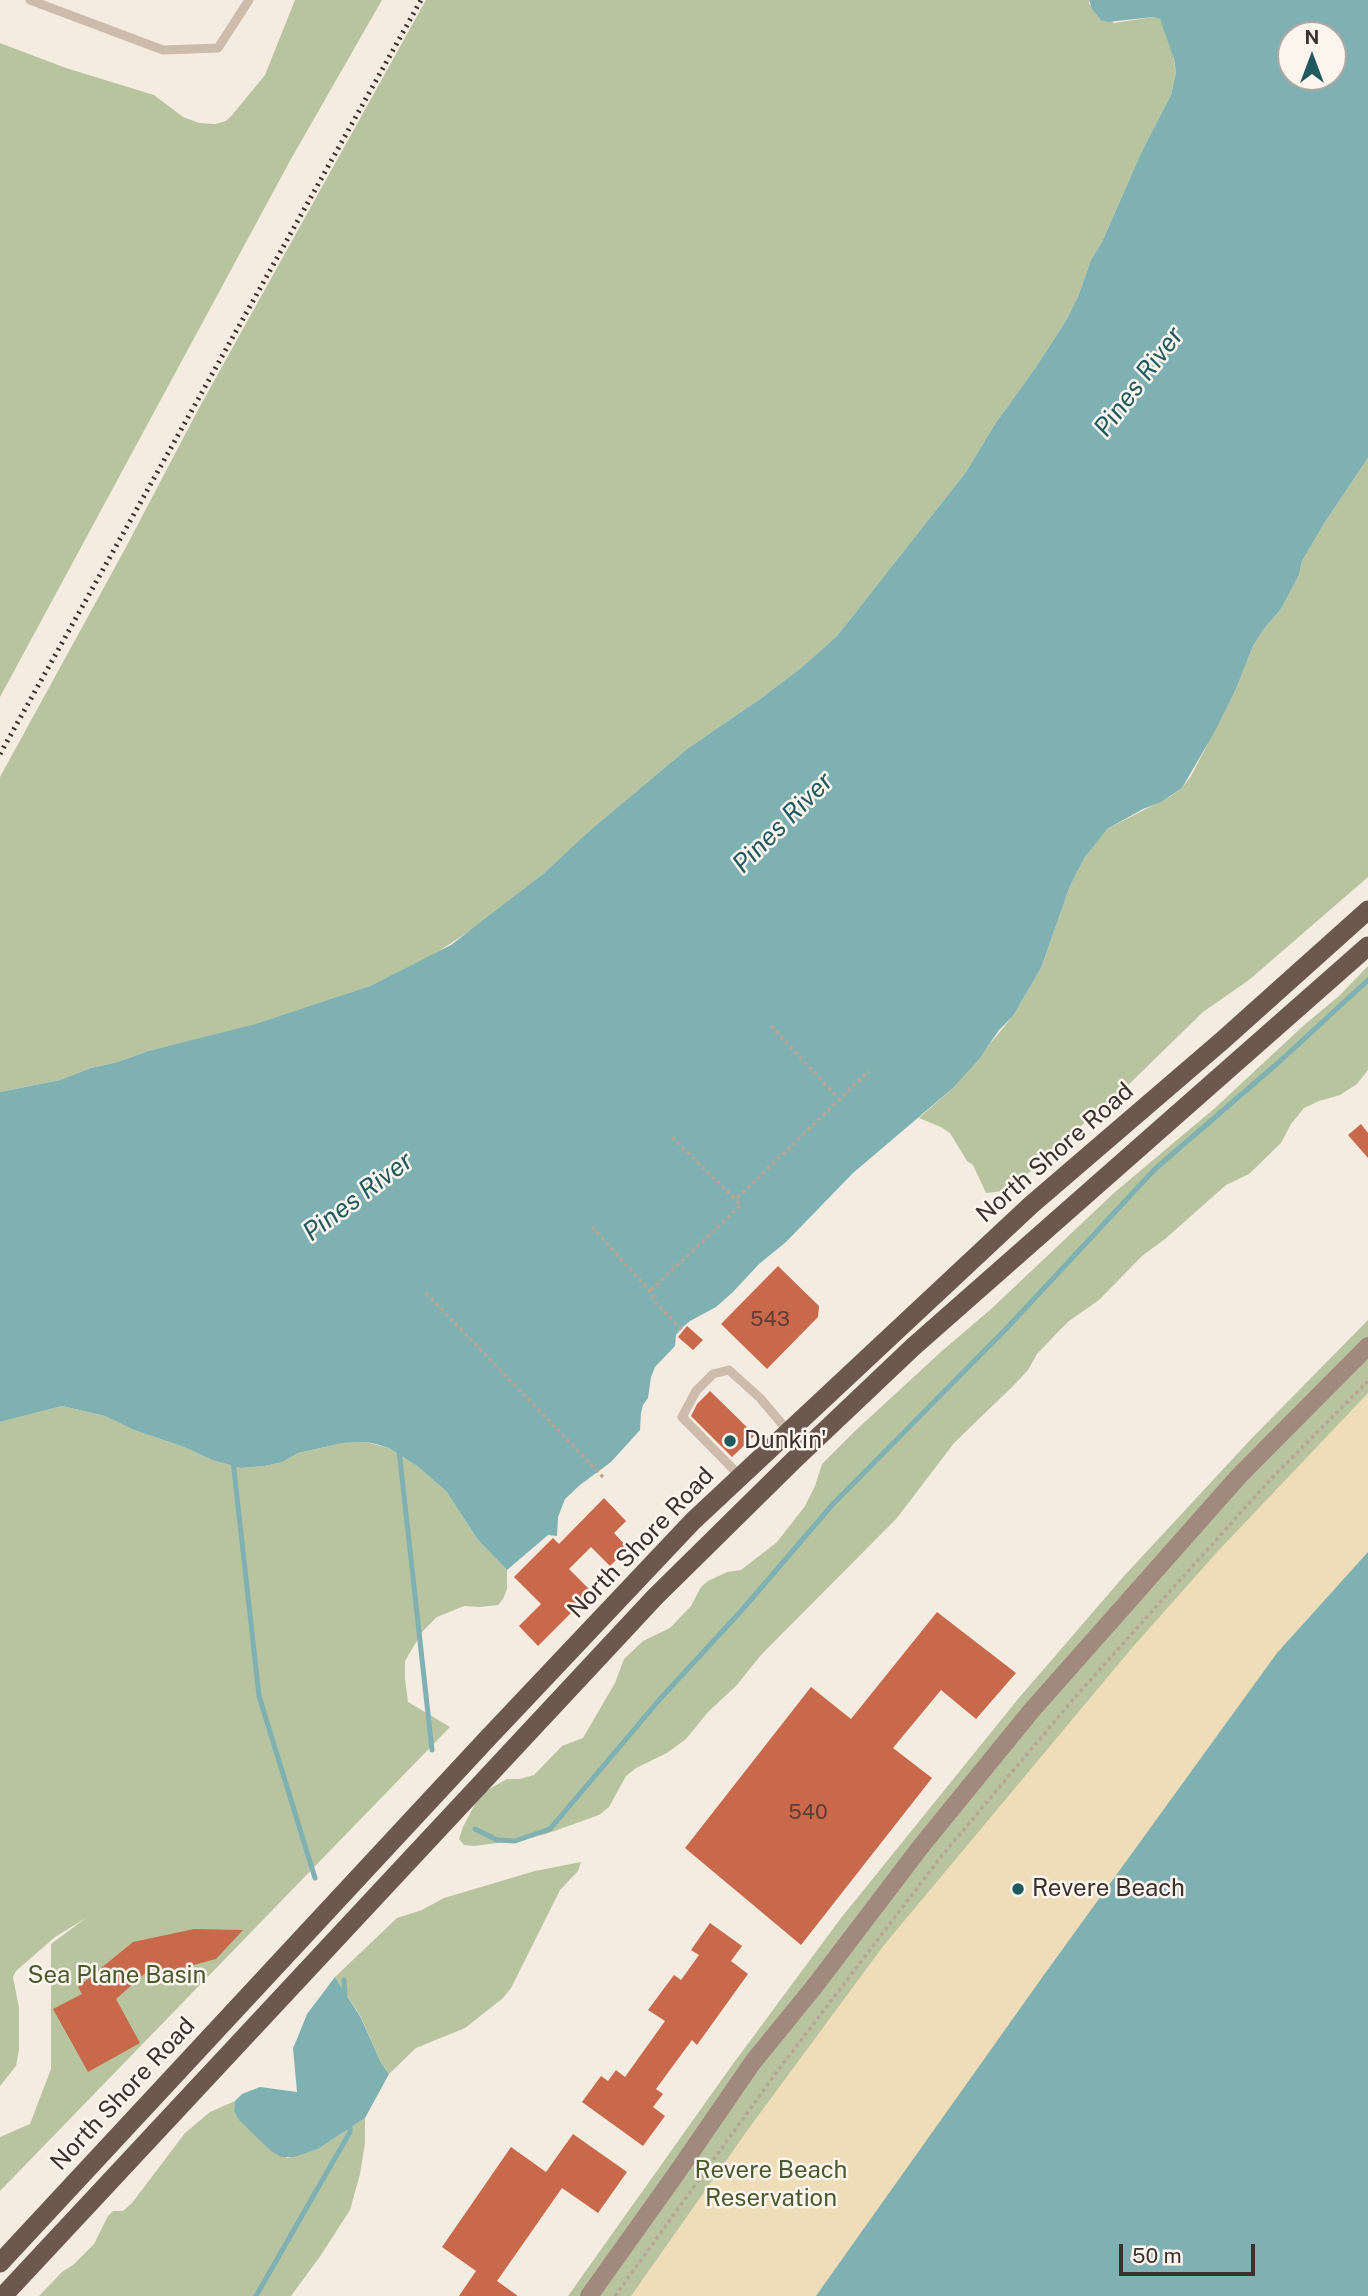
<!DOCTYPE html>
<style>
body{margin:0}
#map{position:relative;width:1368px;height:2296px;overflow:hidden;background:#f4ebe1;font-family:"Public Sans",sans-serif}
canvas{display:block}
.north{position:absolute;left:1277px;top:21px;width:70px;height:70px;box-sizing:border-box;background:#fbf5ee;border:2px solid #aea6a0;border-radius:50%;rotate:0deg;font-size:19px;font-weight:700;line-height:28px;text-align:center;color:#3b302b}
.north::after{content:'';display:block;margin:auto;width:24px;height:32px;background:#1f5a5e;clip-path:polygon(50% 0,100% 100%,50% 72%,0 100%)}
.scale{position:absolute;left:1119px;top:2244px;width:136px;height:32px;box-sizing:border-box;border:4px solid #3b302b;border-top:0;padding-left:9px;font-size:21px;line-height:24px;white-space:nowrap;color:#3b302b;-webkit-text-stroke:5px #fbf5ee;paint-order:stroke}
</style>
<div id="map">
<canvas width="1368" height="2296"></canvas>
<div class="north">N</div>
<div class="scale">50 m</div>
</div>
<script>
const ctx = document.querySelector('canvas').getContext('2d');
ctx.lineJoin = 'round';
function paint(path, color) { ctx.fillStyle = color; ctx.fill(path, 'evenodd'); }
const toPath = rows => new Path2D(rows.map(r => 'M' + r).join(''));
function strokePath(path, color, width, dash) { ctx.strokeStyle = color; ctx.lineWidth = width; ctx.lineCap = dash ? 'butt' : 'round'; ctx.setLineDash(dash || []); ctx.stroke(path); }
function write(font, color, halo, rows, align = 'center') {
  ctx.font = font + ' "Public Sans",sans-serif'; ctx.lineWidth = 5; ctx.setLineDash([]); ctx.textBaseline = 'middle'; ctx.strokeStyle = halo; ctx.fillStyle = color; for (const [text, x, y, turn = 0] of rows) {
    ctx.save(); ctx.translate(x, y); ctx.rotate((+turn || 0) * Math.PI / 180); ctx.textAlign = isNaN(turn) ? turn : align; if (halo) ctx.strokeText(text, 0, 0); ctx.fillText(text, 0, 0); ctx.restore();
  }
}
paint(toPath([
 [295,0,382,0,291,159,0,697,0,43,66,68,154,95,183,117,199,123,215,124,226,121,233,114,265,75],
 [426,0,1089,0,1089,4,1114,23,1153,17,1160,19,1171,45,1176,72,1171,95,1141,153,1102,242,1091,260,1079,294,1067,319,1036,367,995,424,966,472,837,636,801,668,760,699,687,749,588,832,543,874,483,922,436,953,370,986,256,1025,148,1051,118,1062,91,1068,60,1080,0,1092,0,777,125,549,199,408],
 [1368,458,1368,877,1249,980,1203,1012,1122,1091,1108,1108,1087,1120,1057,1152,1004,1191,986,1193,973,1165,967,1161,950,1133,941,1127,919,1118,953,1088,1013,1016,1041,968,1070,886,1085,857,1099,838,1107,829,1171,796,1182,788,1191,776,1236,689,1253,646,1263,630,1281,609,1299,575,1302,561,1325,522],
 [1368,966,1368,1070,1357,1084,1340,1095,1319,1101,1304,1108,1291,1124,1281,1143,1249,1174,1226,1185,1165,1239,1142,1256,1099,1300,1069,1321,1058,1332,1037,1354,1028,1370,1014,1385,954,1443,897,1518,761,1655,736,1686,708,1712,686,1739,667,1753,636,1768,626,1776,609,1807,599,1815,546,1834,505,1842,474,1846,464,1845,459,1839,463,1827,475,1804,484,1792,507,1779,520,1779,534,1775,562,1746,583,1738,615,1683,624,1659,643,1641,670,1628,691,1606,701,1587,708,1581,727,1572,741,1570,777,1542,805,1506,815,1486,822,1464,855,1431,943,1350,990,1310,1115,1192,1215,1108,1303,1026,1339,996],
 [1368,1320,1368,1552,1277,1653,816,2296,568,2296,730,2068,841,1918,1018,1699,1124,1576,1252,1438],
 [62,1406,105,1416,134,1430,184,1447,212,1460,241,1468,265,1466,283,1462,298,1453,343,1443,366,1442,389,1448,417,1466,446,1491,478,1540,507,1570,507,1589,503,1599,498,1605,480,1607,464,1606,437,1617,422,1632,405,1661,405,1679,408,1702,450,1727,0,2191,0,2137,30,2124,51,2069,51,1944,86,1918,55,1937,16,1971,13,1977,19,2008,19,2050,16,2066,0,2086,0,1422],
 [581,1862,578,1871,560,1890,511,1988,503,1998,465,2028,416,2048,389,2074,381,2063,361,2017,335,1977,397,1918,422,1910,444,1898,535,1871],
 [235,2101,234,2111,287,2158,318,2149,365,2118,365,2143,360,2174,350,2210,321,2255,291,2296,39,2296,62,2272,73,2265,94,2244,108,2216,113,2211,123,2211,132,2203,185,2133,210,2112]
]), '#b8c4a0');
paint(toPath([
 [1368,1393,1368,1552,1277,1653,1044,1975,816,2296,631,2296,749,2128,884,1945,1131,1649,1218,1551]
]), '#efdcb8');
paint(toPath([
 [1089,0,1368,0,1368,458,1325,522,1302,561,1299,575,1281,609,1263,630,1253,646,1236,689,1215,731,1182,788,1161,802,1143,809,1107,829,1085,857,1070,886,1041,968,1013,1016,999,1030,979,1059,953,1088,853,1173,786,1242,759,1264,733,1292,716,1307,690,1321,683,1327,676,1335,675,1346,655,1367,651,1377,648,1398,643,1405,641,1413,640,1430,611,1462,580,1485,565,1499,558,1517,557,1536,548,1535,507,1570,478,1540,446,1491,417,1466,389,1448,376,1444,366,1442,343,1443,298,1453,283,1462,265,1466,241,1468,212,1460,184,1447,134,1430,105,1416,62,1406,0,1422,0,1092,60,1080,91,1068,118,1062,148,1051,256,1024,370,986,451,945,543,874,588,832,687,749,760,699,801,668,837,636,966,472,995,424,1036,367,1067,319,1079,294,1091,260,1102,242,1141,153,1171,95,1176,72,1174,59,1160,19,1153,17,1108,22,1101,20,1092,9],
 [1333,35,1333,77,1291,77,1291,35],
 [1368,1552,1368,2296,816,2296,1044,1975,1277,1653],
 [335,1977,361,2018,381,2063,389,2074,365,2118,318,2149,294,2157,281,2157,271,2151,239,2120,234,2111,235,2101,242,2094,260,2087,297,2092,293,2048,297,2039,307,2014]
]), '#7fb0b2');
strokePath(toPath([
 [399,1450,432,1750],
 [233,1461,259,1696,315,1878],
 [475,1829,497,1840,515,1841,550,1829,660,1699,742,1610,833,1504,1005,1330,1155,1169,1279,1062,1368,980],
 [344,1980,345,1996],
 [256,2296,350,2132,350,2121]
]), '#7fb0b2', 5);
paint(toPath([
 [1361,1124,1368,1133,1368,1158,1348,1135],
 [778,1266,819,1306,818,1317,767,1369,721,1324],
 [687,1326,703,1340,693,1350,678,1337],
 [710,1391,755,1435,732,1457,691,1416,697,1404],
 [604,1498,626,1521,614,1533,628,1548,610,1566,591,1547,569,1569,592,1592,538,1646,519,1626,541,1604,514,1577,553,1538,559,1544],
 [937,1612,1016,1673,976,1719,941,1690,893,1748,932,1778,801,1945,685,1848,811,1687,851,1719],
 [710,1923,742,1946,731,1961,748,1974,697,2045,692,2040,656,2089,663,2094,653,2107,665,2116,643,2146,582,2102,601,2076,608,2081,616,2070,625,2077,665,2021,648,2010,674,1975,681,1980,699,1955,691,1950],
 [194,1929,243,1930,216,1959,156,1975,152,1967,116,1999,140,2043,88,2072,53,2009,82,1994,78,1987,133,1942],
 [573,2134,627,2172,598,2213,562,2188,497,2281,518,2296,459,2296,476,2271,442,2247,511,2147,546,2172]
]), '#c8694b');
strokePath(toPath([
 [771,1026,839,1099],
 [737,1198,869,1071],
 [592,1227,649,1290,655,1302,683,1331],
 [651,1290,741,1205,670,1135],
 [426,1293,603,1477],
 [615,2296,776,2073,940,1858,1076,1696,1269,1481,1368,1381]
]), '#b9a596', 3.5, [3.5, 3.5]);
strokePath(toPath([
 [30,0,163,50,218,48,249,0],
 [740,1476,682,1417,696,1391,713,1374,729,1370,760,1398,788,1431]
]), '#cdbbac', 9);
strokePath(toPath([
 [589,2296,676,2174,753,2062,814,1987,922,1845,1032,1710,1239,1476,1368,1346]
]), '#a18a7d', 18);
strokePath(toPath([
 [0,2263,487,1739,693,1521,1031,1205,1223,1040,1368,910],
 [3,2296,655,1597,795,1459,913,1347,1368,946]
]), '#6c584f', 19);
strokePath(toPath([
 [0,754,421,0]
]), '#3b302b', 5, [2, 5]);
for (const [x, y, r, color] of [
 [730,1441,7,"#1f5a5e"],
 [1018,1889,7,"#1f5a5e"]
]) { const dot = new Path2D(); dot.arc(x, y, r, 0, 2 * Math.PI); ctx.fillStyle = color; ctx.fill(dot); strokePath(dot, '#fbf5ee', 2.5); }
write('21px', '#5e3e33', null, [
 ["543",770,1320],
 ["540",808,1813]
]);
write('24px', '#3b302b', '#fbf5ee', [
 ["North Shore Road",1055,1153,-41],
 ["North Shore Road",641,1543,-46],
 ["North Shore Road",123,2094,-47]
]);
write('24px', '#3b302b', '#fbf5ee', [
 ["Dunkin'",744,1441],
 ["Revere Beach",1032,1889]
], 'left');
write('24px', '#4a5a2e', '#fbf5ee', [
 ["Sea Plane Basin",117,1976],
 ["Revere Beach",771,2171],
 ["Reservation",771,2199]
]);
write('italic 26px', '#1f5a5e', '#fbf5ee', [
 ["Pines River",1139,382,-53],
 ["Pines River",783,823,-45],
 ["Pines River",358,1197,-37]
]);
</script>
